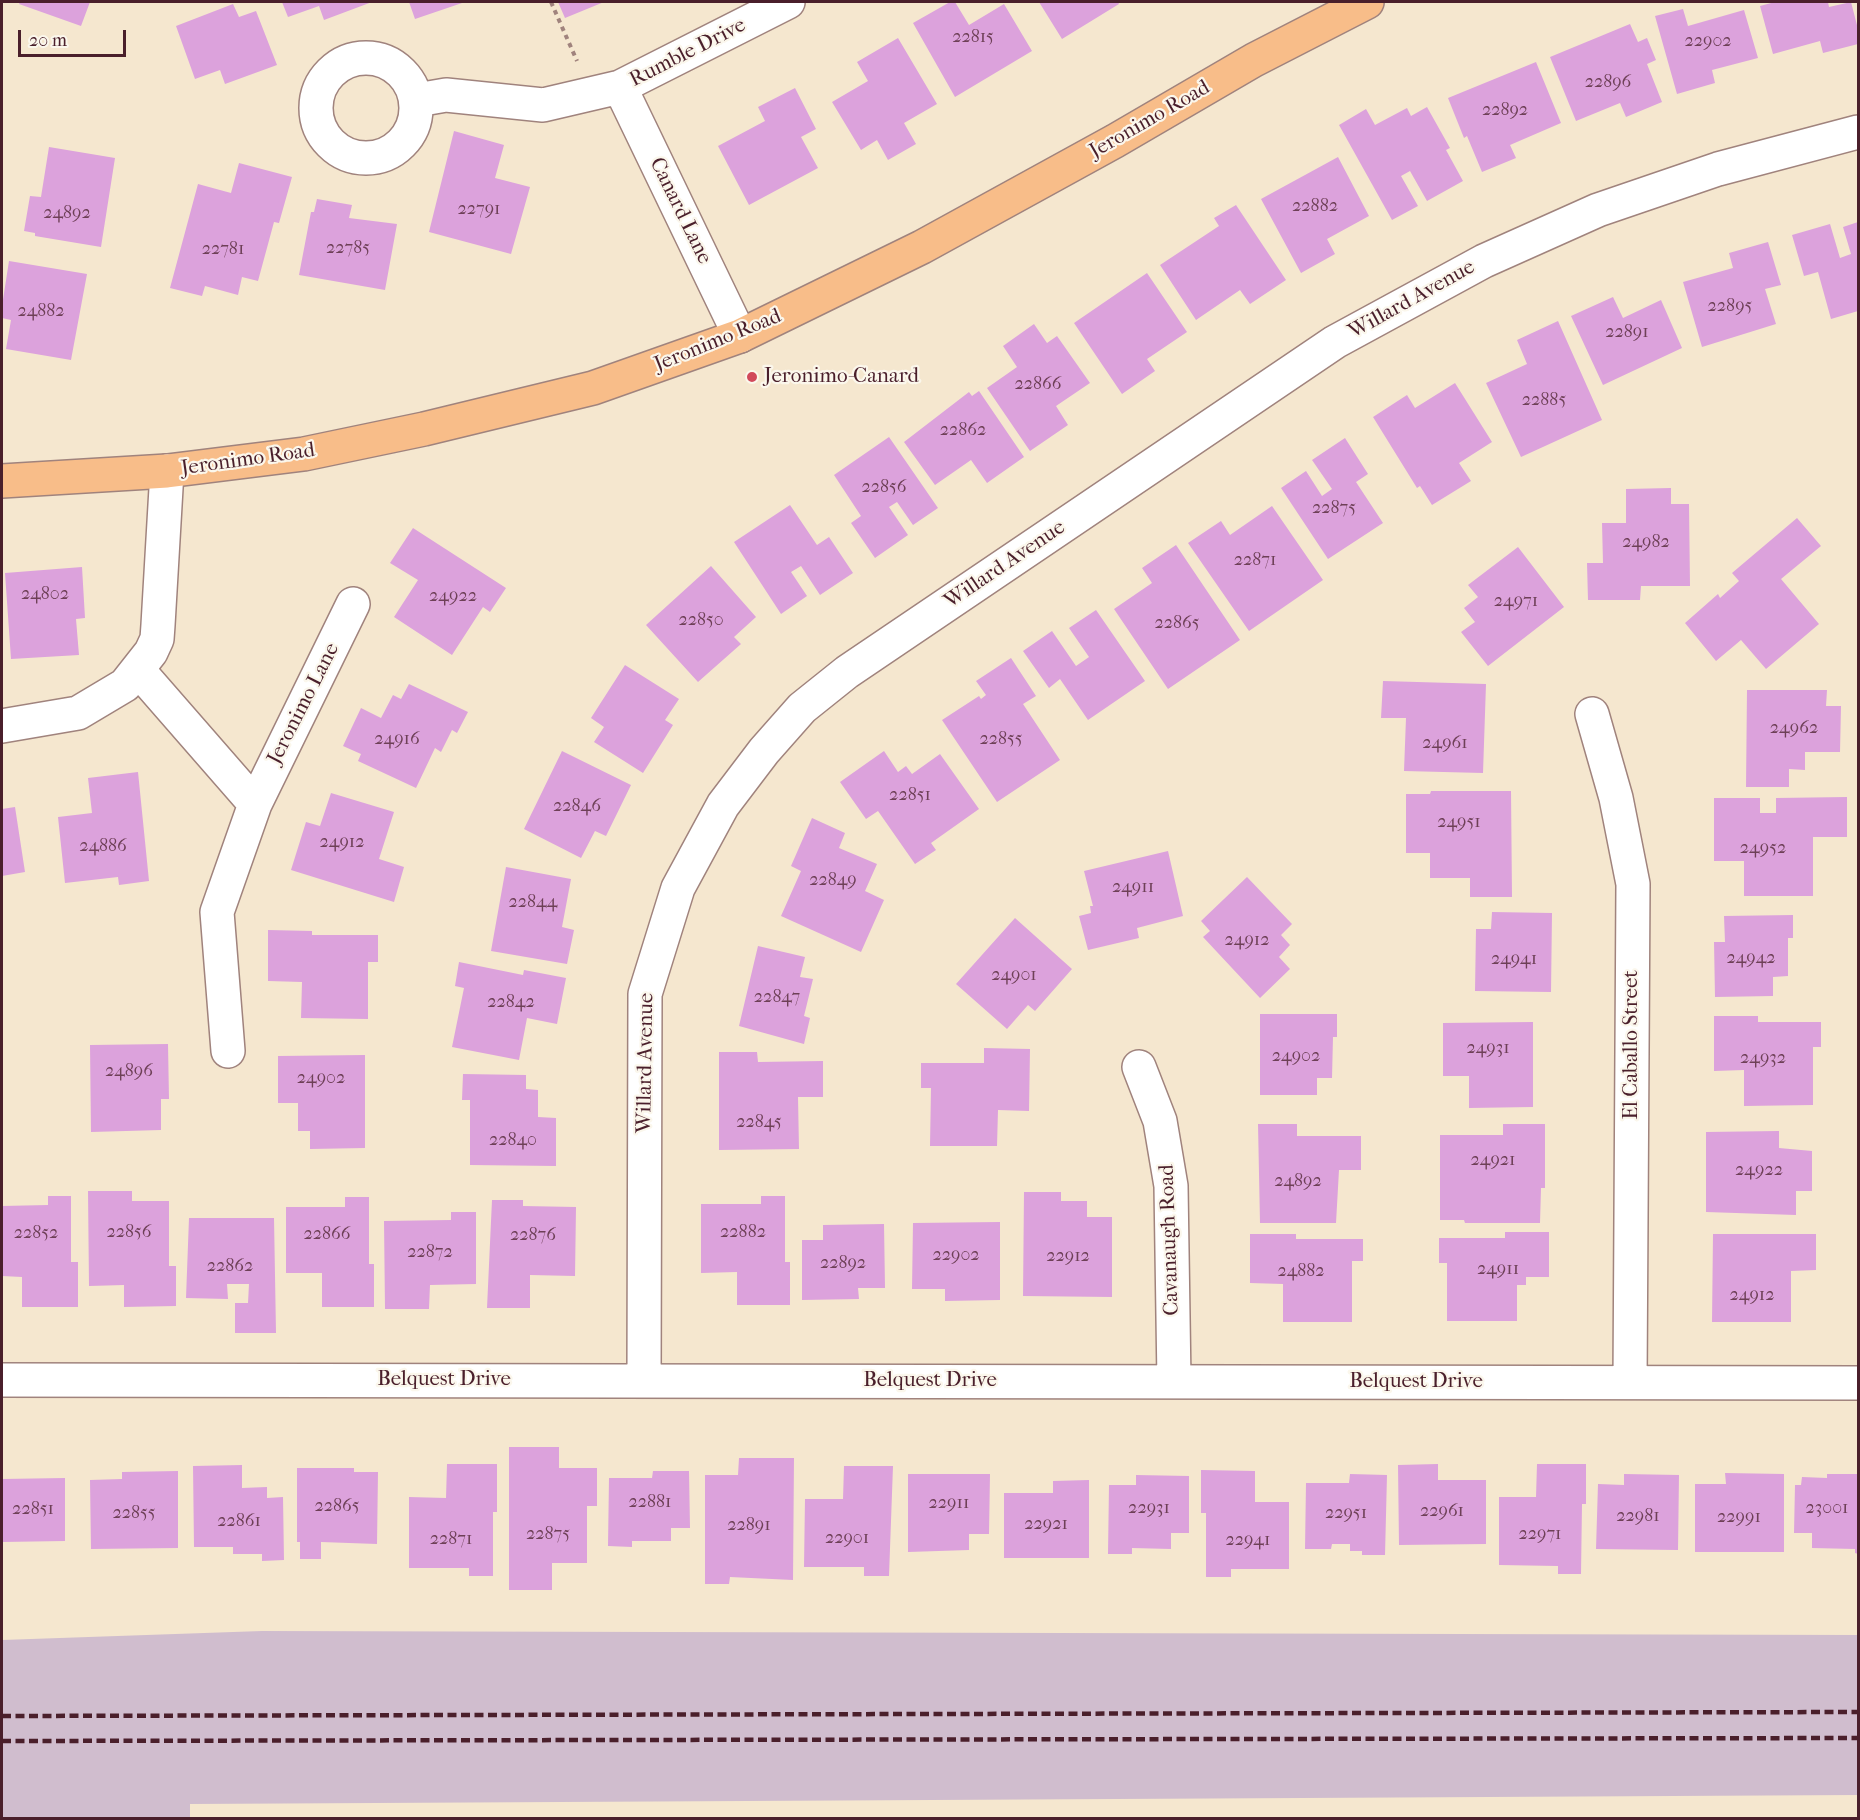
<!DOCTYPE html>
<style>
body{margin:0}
#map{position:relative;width:1860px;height:1820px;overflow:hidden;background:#f5e7cf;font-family:"IM FELL French Canon",serif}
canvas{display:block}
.frame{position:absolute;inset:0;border:3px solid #4a1f2b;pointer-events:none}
.scale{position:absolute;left:18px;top:30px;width:108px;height:27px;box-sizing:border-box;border:3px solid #4a1f2b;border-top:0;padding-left:8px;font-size:18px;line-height:21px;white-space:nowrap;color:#4a1f2b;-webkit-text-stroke:4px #fbf7ec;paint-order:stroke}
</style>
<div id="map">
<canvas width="1860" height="1820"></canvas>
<div class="frame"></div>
<div class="scale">20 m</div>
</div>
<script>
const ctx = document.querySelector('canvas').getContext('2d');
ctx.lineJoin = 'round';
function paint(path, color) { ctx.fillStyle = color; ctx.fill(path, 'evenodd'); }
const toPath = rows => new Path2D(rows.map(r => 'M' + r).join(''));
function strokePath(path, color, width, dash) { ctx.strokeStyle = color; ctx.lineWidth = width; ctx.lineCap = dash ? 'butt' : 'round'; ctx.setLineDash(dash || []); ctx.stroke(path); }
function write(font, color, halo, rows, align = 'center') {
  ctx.font = font + ' "IM FELL French Canon",serif'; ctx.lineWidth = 4.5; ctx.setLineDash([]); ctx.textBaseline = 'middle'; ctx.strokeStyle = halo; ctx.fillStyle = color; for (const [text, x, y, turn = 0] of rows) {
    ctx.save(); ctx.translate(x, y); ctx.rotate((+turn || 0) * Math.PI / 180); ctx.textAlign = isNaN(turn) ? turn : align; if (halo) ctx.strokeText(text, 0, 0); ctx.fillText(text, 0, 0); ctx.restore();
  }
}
paint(toPath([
 [262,1631,1858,1635,1858,1795,190,1804,190,1818,2,1818,2,1640]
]), '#d0bdce');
paint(toPath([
 [20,2,90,2,81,26,19,4],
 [282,2,372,2,324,20,319,6,288,17],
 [409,2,465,2,415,19],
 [558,2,604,2,565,18],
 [950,2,955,2,969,25,1004,4,1032,51,955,97,913,23],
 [1039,2,1118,2,1119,4,1062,39],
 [1775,2,1828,2,1829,7,1851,2,1858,29,1858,44,1823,53,1820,41,1773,54,1760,6],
 [233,4,239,17,256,11,277,65,225,84,220,70,195,79,176,26],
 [1683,9,1688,26,1744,10,1758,58,1712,70,1715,83,1677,94,1655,16],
 [1630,24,1638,42,1647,38,1656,60,1647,64,1662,102,1626,117,1620,103,1576,121,1550,57],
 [898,38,937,104,904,123,916,144,888,160,877,140,861,150,832,102,868,81,857,62],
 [1536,62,1561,123,1510,145,1516,158,1482,172,1467,136,1464,138,1448,98],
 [795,88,816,129,801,137,818,168,749,205,718,146,765,121,758,107],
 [1427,107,1450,148,1446,150,1463,181,1427,201,1410,171,1401,176,1418,206,1392,220,1339,125,1366,109,1375,125,1407,108,1411,116],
 [454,131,504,145,495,178,530,187,511,254,429,232],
 [49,147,115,158,101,247,35,236,35,233,24,231,30,196,41,197],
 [1338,157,1369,216,1327,239,1335,254,1301,273,1261,199],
 [239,163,292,177,279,223,274,222,258,281,242,277,238,295,205,286,202,296,170,288,198,184,231,193],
 [317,199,352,205,349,218,397,224,385,290,299,275,311,212,314,212],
 [1236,205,1286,280,1250,304,1240,290,1196,320,1160,265,1219,226,1214,218],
 [1858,222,1858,311,1831,319,1818,272,1804,276,1792,235,1830,224,1840,258,1851,254,1843,227],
 [1768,242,1781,285,1765,289,1776,324,1702,347,1683,282,1733,268,1729,253],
 [9,261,87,274,71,360,6,349,11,320,2,318,2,306],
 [1147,273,1187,332,1147,359,1155,371,1122,394,1074,323],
 [1613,297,1623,318,1661,300,1682,348,1603,385,1571,316],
 [1558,321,1602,420,1521,457,1486,383,1527,364,1517,340],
 [1034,324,1047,343,1057,336,1090,383,1056,406,1068,425,1030,451,987,388,1017,367,1003,346],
 [1455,383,1492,442,1459,463,1471,481,1432,505,1420,486,1417,488,1373,417,1407,395,1415,408],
 [979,391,1024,457,987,483,971,460,935,485,904,442,969,392,972,396],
 [889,437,938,508,913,525,897,502,889,507,908,535,875,558,851,523,861,516,834,475],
 [1345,438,1368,474,1356,482,1383,523,1328,559,1281,488,1306,471,1322,496,1332,489,1312,460],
 [1671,488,1671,504,1689,504,1690,586,1641,586,1640,600,1588,600,1587,563,1603,563,1602,523,1626,523,1626,489],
 [790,505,817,545,829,537,853,573,820,595,801,566,791,572,807,596,781,614,734,542],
 [1272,506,1323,580,1249,631,1188,543,1221,521,1230,535],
 [1797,518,1821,546,1781,579,1819,624,1766,669,1741,640,1716,661,1685,623,1718,594,1720,598,1739,581,1732,573],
 [413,528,506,588,490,612,483,607,452,655,394,617,418,580,390,563],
 [1176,545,1240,640,1168,689,1114,609,1152,583,1142,568],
 [1518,547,1564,607,1488,666,1461,632,1475,622,1464,608,1478,597,1468,585],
 [711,566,756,617,734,637,741,644,698,682,646,625],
 [82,567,85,618,76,619,79,655,11,659,5,573],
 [1096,610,1145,681,1088,720,1060,679,1049,688,1023,651,1052,631,1076,666,1089,657,1069,628],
 [1011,658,1036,696,1023,704,1060,760,997,802,942,720,979,696,981,699,986,695,976,681],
 [625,665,679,699,665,720,673,725,643,773,594,742,604,727,591,718],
 [1383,681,1486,684,1483,773,1404,771,1406,718,1381,718],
 [409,684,468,712,457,733,452,730,441,752,435,748,416,788,358,761,361,754,343,746,361,708,381,718,393,695,401,699],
 [1747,690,1827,690,1826,706,1841,706,1840,752,1805,752,1805,770,1789,769,1789,787,1746,787],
 [562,751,631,785,606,836,595,831,581,858,524,829],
 [884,751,898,772,906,766,912,774,940,754,979,809,931,843,936,850,915,864,878,811,866,819,840,782],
 [138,772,149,881,119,885,118,877,65,883,58,817,92,813,88,778],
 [1431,791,1511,791,1512,897,1470,897,1470,878,1430,878,1430,853,1406,853,1406,794,1430,794],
 [331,793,394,812,379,859,404,867,394,902,291,870,306,822,320,826],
 [1847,797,1847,837,1813,837,1813,896,1744,896,1744,861,1714,861,1714,798,1760,798,1760,813,1776,813,1776,798],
 [15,807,25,872,2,876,2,809],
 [812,818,845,833,839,848,877,864,865,891,884,900,861,952,781,916,801,871,791,866],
 [1168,851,1183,916,1137,928,1139,938,1088,950,1079,916,1091,913,1090,906,1093,906,1084,871],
 [506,867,571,879,562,927,574,930,567,964,491,951],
 [1247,877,1292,924,1281,935,1290,945,1279,957,1290,969,1260,998,1203,937,1210,931,1201,921],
 [1492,912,1552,913,1551,992,1475,991,1476,929,1491,929],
 [1793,915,1793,938,1788,938,1788,976,1773,977,1773,996,1715,997,1714,942,1725,942,1724,916],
 [1015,918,1072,969,1035,1011,1028,1005,1007,1029,956,984],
 [268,930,312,931,312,935,378,935,378,962,368,962,368,1019,301,1018,302,982,268,981],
 [758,946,805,957,800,977,813,979,804,1016,810,1018,804,1044,739,1026],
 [459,962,523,975,524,970,566,978,557,1024,527,1018,519,1060,452,1047,464,988,455,986],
 [1260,1014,1337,1014,1337,1037,1333,1037,1332,1078,1317,1078,1317,1095,1260,1095],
 [1714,1016,1758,1016,1758,1022,1821,1022,1821,1047,1813,1047,1813,1105,1744,1106,1744,1070,1714,1071],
 [1533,1022,1533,1107,1469,1108,1469,1076,1443,1076,1443,1023],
 [168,1044,169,1099,161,1099,161,1130,91,1132,90,1045],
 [984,1048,1030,1049,1029,1111,998,1110,997,1146,930,1146,931,1088,921,1088,921,1063,984,1063],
 [719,1052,757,1052,758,1062,823,1061,823,1097,798,1097,799,1149,719,1150],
 [365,1055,365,1148,310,1149,310,1131,298,1131,298,1103,278,1103,278,1056],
 [463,1074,526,1075,526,1089,538,1090,538,1117,556,1118,556,1166,470,1165,470,1100,462,1100],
 [1258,1124,1297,1124,1297,1136,1361,1136,1361,1170,1339,1170,1336,1223,1260,1223],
 [1503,1124,1545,1124,1545,1188,1541,1188,1540,1223,1465,1223,1464,1220,1440,1220,1440,1135,1503,1135],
 [1779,1131,1779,1148,1812,1151,1812,1191,1796,1191,1796,1215,1706,1212,1706,1132],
 [88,1191,132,1191,132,1201,169,1201,169,1266,176,1266,176,1306,124,1307,124,1285,89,1286],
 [1024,1192,1061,1192,1061,1201,1087,1201,1087,1217,1112,1217,1112,1297,1023,1296],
 [48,1196,71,1196,71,1262,78,1262,78,1307,22,1307,22,1277,2,1276,2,1206,48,1205],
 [761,1196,785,1196,785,1262,790,1262,790,1305,737,1305,737,1272,701,1273,701,1204,761,1204],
 [345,1197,369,1197,369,1264,374,1264,374,1307,322,1307,322,1273,286,1273,286,1207,345,1207],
 [492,1200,523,1200,523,1206,576,1207,575,1276,530,1275,530,1308,487,1308],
 [451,1212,476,1212,476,1284,430,1285,429,1309,385,1309,384,1221,451,1220],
 [189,1218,274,1218,276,1333,235,1333,235,1303,248,1303,249,1284,227,1284,228,1299,186,1298],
 [1000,1222,1000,1300,945,1301,945,1289,912,1289,913,1223],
 [884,1224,885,1288,858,1288,859,1299,802,1300,802,1240,823,1240,823,1225],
 [1505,1232,1549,1232,1549,1277,1526,1277,1526,1285,1517,1285,1517,1321,1447,1321,1447,1263,1439,1263,1439,1238,1505,1238],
 [1250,1234,1296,1234,1296,1239,1363,1239,1363,1261,1352,1261,1352,1322,1283,1322,1283,1284,1250,1283],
 [1713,1234,1816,1234,1816,1270,1791,1271,1791,1322,1712,1322],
 [509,1447,559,1447,559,1468,597,1468,597,1506,587,1506,587,1563,552,1563,552,1590,509,1590],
 [739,1458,794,1458,793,1580,730,1577,729,1584,705,1584,705,1475,738,1475],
 [447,1464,497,1464,497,1512,493,1512,493,1576,469,1576,469,1568,409,1568,409,1497,446,1498],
 [1438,1464,1438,1480,1486,1480,1486,1544,1399,1545,1398,1465],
 [1537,1464,1586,1464,1586,1504,1582,1504,1581,1574,1558,1574,1558,1566,1499,1565,1499,1497,1536,1497],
 [242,1465,242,1488,267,1487,267,1498,283,1497,284,1560,262,1561,262,1554,233,1554,233,1547,194,1547,193,1466],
 [844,1466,893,1466,889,1576,864,1576,864,1567,804,1567,805,1499,843,1499],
 [297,1468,354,1468,354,1472,378,1472,377,1544,321,1542,321,1559,300,1559,300,1542,297,1542],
 [1201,1470,1255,1471,1255,1502,1289,1502,1289,1569,1231,1569,1231,1577,1206,1577,1206,1513,1201,1513],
 [178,1471,178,1548,91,1549,90,1480,122,1479,122,1472],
 [653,1471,689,1471,690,1528,671,1528,671,1541,632,1541,632,1547,608,1546,609,1478,652,1478],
 [1725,1473,1784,1474,1784,1552,1695,1552,1695,1484,1726,1484],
 [908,1474,990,1474,989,1534,969,1534,969,1550,908,1552],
 [1350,1474,1387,1475,1385,1555,1362,1555,1362,1551,1350,1551,1350,1544,1332,1544,1331,1549,1305,1549,1306,1483,1349,1483],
 [1624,1474,1679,1475,1678,1550,1596,1549,1598,1484,1624,1485],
 [1827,1474,1858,1474,1858,1554,1855,1553,1855,1549,1812,1548,1812,1533,1794,1533,1795,1485,1801,1485,1802,1477,1827,1478],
 [1136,1475,1189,1476,1189,1533,1171,1533,1171,1549,1132,1548,1132,1554,1108,1554,1109,1485,1136,1485],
 [65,1478,65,1541,2,1542,2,1479],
 [1089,1480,1089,1558,1004,1558,1004,1493,1053,1493,1053,1481]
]), '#dca2dc');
const minor = toPath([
 '316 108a50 50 0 1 1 100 0a50 50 0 1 1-100 0Z',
 [620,87,740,336],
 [417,100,446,95,543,105,620,87,788,2],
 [139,671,255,804],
 [1592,714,1616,798,1633,884,1630,1382],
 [2,726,78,713,125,685,151,652,157,639,158,625,167,471],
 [228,1051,217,912,255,804,353,604],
 [1139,1067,1160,1121,1171,1186,1174,1382],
 [2,1380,1858,1383],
 [644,1380,645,994,678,888,723,805,764,751,802,708,847,672,1335,342,1484,261,1598,210,1718,169,1858,132]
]);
const major = toPath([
 [2,481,167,471,304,454,424,429,593,388,740,336,922,247,1115,141,1254,60,1367,2]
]);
strokePath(minor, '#a0837d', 36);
strokePath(major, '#a0837d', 36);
strokePath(toPath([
 [551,2,577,61]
]), '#a0837d', 4, [4.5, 4.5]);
strokePath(minor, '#fff', 33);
strokePath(major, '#f8bd89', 33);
strokePath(toPath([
 [2,1716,1858,1712],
 [2,1741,1858,1738]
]), '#4a1f2b', 4.5, [9, 4.5]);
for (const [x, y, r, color] of [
 [752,377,6,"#d1495b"]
]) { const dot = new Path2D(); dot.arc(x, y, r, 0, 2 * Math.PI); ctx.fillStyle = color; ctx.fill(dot); strokePath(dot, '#fbf7ec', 2); }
write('18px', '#6e4057', null, [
 ["22815",973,38],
 ["22902",1708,42],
 ["22896",1608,83],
 ["22892",1505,111],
 ["22882",1315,207],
 ["22791",479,210],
 ["24892",67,214],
 ["22785",348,249],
 ["22781",223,250],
 ["22895",1730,307],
 ["24882",41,312],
 ["22891",1627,333],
 ["22866",1038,385],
 ["22885",1544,401],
 ["22862",963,431],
 ["22856",884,488],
 ["22875",1334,509],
 ["24982",1646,543],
 ["22871",1255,561],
 ["24802",45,595],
 ["24922",453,597],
 ["24971",1516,602],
 ["22850",701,621],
 ["22865",1177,624],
 ["24962",1794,729],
 ["24916",397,740],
 ["22855",1001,740],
 ["24961",1445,744],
 ["22851",910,796],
 ["22846",577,807],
 ["24951",1459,823],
 ["24912",342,843],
 ["24886",103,847],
 ["24952",1763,849],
 ["22849",833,881],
 ["24911",1133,888],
 ["22844",533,903],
 ["24912",1247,941],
 ["24942",1751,959],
 ["24941",1514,960],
 ["24901",1014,976],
 ["22847",777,998],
 ["22842",511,1003],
 ["24931",1488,1049],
 ["24902",1296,1057],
 ["24932",1763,1059],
 ["24896",129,1072],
 ["24902",321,1079],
 ["22845",759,1123],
 ["22840",513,1141],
 ["24921",1493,1161],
 ["24922",1759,1171],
 ["24892",1298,1182],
 ["22856",129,1233],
 ["22882",743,1233],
 ["22852",36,1234],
 ["22866",327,1235],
 ["22876",533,1236],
 ["22872",430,1253],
 ["22902",956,1256],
 ["22912",1068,1257],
 ["22892",843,1264],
 ["22862",230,1267],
 ["24911",1498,1270],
 ["24882",1301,1272],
 ["24912",1752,1296],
 ["22881",650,1503],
 ["22911",949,1504],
 ["22865",337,1507],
 ["22931",1149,1509],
 ["23001",1827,1509],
 ["22851",33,1510],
 ["22961",1442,1512],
 ["22855",134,1514],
 ["22951",1346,1514],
 ["22981",1638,1517],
 ["22991",1739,1518],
 ["22861",239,1522],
 ["22921",1046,1525],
 ["22891",749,1526],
 ["22875",548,1535],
 ["22971",1540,1535],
 ["22901",847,1539],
 ["22871",451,1540],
 ["22941",1248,1541]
]);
write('21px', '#4a1f2b', '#fbf7ec', [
 ["Rumble Drive",688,53,-27],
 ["Jeronimo Road",1150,120,-30],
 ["Canard Lane",680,211,64],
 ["Willard Avenue",1412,300,-29],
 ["Jeronimo Road",718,341,-22],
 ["Jeronimo Road",248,460,-8],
 ["Willard Avenue",1005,565,-34],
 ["Jeronimo Lane",304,704,-63],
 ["El Caballo Street",1632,1045,-90],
 ["Willard Avenue",646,1063,-89],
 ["Cavanaugh Road",1170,1240,-92],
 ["Belquest Drive",444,1380],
 ["Belquest Drive",930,1381],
 ["Belquest Drive",1416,1382]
]);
write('21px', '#4a1f2b', '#fbf7ec', [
 ["Jeronimo-Canard",764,377]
], 'left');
</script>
